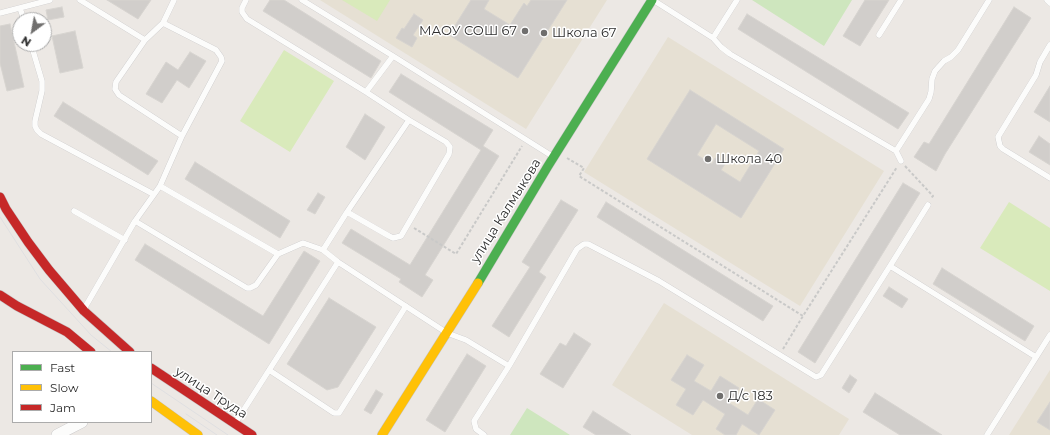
<!DOCTYPE html>
<meta charset="utf-8">
<style>
body{margin:0}
#map{position:relative;width:1050px;height:435px;overflow:hidden;background:#ece8e4;font-family:Montserrat,sans-serif}
canvas{display:block}
.legend{position:absolute;left:12px;top:351px;width:140px;height:72px;box-sizing:border-box;background:#fff;border:1px solid #ababab;margin:0;padding:5px 7px;list-style:none;font-size:12px;color:#2e2e2e}
.legend li{display:flex;align-items:center;gap:8px;height:20px}
.legend b{width:20px;border:1px solid #ababab}
.north{position:absolute;left:12px;top:12px;width:40px;height:40px;box-sizing:border-box;background:#fff;border:1px solid #ababab;border-radius:50%;rotate:212deg;font-size:11px;font-weight:700;line-height:16px;text-align:center;color:#2e2e2e}
.north::after{content:'';display:block;margin:auto;width:14px;height:18px;background:#706f6e;clip-path:polygon(50% 0,100% 100%,50% 72%,0 100%)}
</style>
<div id="map">
<canvas width="1050" height="435"></canvas>
<ul class="legend">
<li><b style="height:5px;background:#4caf50"></b>Fast</li>
<li><b style="height:5px;background:#ffc107"></b>Slow</li>
<li><b style="height:5px;background:#c62828"></b>Jam</li>
</ul>
<div class="north">N</div>
</div>
<script>
const ctx = document.querySelector('canvas').getContext('2d');
ctx.lineJoin = 'round';
function paint(path, color) { ctx.fillStyle = color; ctx.fill(path, 'evenodd'); }
const toPath = rows => new Path2D(rows.map(r => 'M' + r).join(''));
function strokePath(path, color, width, dash) { ctx.strokeStyle = color; ctx.lineWidth = width; ctx.lineCap = dash ? 'butt' : 'round'; ctx.setLineDash(dash || []); ctx.stroke(path); }
function write(font, color, halo, rows, align = 'center') {
  ctx.font = font + ' Montserrat,sans-serif'; ctx.lineWidth = 3; ctx.setLineDash([]); ctx.textBaseline = 'middle'; ctx.strokeStyle = halo; ctx.fillStyle = color; for (const [text, x, y, turn = 0] of rows) {
    ctx.save(); ctx.translate(x, y); ctx.rotate((+turn || 0) * Math.PI / 180); ctx.textAlign = isNaN(turn) ? turn : align; if (halo) ctx.strokeText(text, 0, 0); ctx.fillText(text, 0, 0); ctx.restore();
  }
}
paint(toPath([
 [320,0,607,0,526,129],
 [668,37,884,171,800,306,584,172],
 [664,303,849,419,839,435,692,435,612,385],
 [1050,370,1050,435,1009,435]
]), '#e6e0d3');
paint(toPath([
 [752,0,852,0,824,46],
 [527,408,570,435,510,435]
]), '#cee6be');
paint(toPath([
 [342,0,390,0,377,21],
 [284,50,334,81,290,152,240,121],
 [1009,202,1050,228,1050,291,980,248]
]), '#d9eabb');
const building = toPath([
 [107,0,151,0,138,19,107,0],
 [270,0,284,0,381,61,371,78,263,11,270,0],
 [471,0,489,0,484,9,510,25,524,3,527,6,531,0,567,0,518,78,449,35,471,0],
 [865,0,889,0,860,46,843,36,865,0],
 [62,7,64,17,48,20,46,10,62,7],
 [1014,7,1031,18,945,154,936,171,914,157,924,142,929,144,1014,7],
 [414,14,423,20,413,35,417,38,412,47,396,38,402,28,404,29,414,14],
 [747,14,909,113,898,129,738,29,747,14],
 [10,24,24,87,7,91,0,63,0,26,10,24],
 [75,31,83,68,60,73,52,36,75,31],
 [190,52,206,61,189,88,177,80,162,103,146,94,166,62,178,70,190,52],
 [401,74,493,130,483,146,499,156,425,275,433,280,422,297,399,282,401,279,342,243,351,229,410,265,481,150,389,92,401,74],
 [1050,86,1050,122,1034,112,1050,86],
 [690,90,784,149,741,218,647,159,690,90],
 [716,124,759,151,740,182,721,170,725,164,715,158,712,164,697,155,716,124],
 [63,102,158,161,148,175,54,116,63,102],
 [365,114,385,127,365,160,346,147,365,114],
 [1039,136,1050,144,1050,165,1029,152,1039,136],
 [195,162,290,221,280,238,185,179,195,162],
 [903,183,920,193,815,363,798,352,903,183],
 [318,193,325,197,315,214,307,210,318,193],
 [561,200,578,210,539,272,546,277,509,337,492,326,530,267,522,262,561,200],
 [606,202,773,306,763,321,597,217,606,202],
 [145,244,263,316,304,251,320,261,269,344,135,260,145,244],
 [942,268,1034,326,1025,341,933,284,942,268],
 [889,287,908,299,902,308,883,296,889,287],
 [329,298,376,327,338,387,327,390,287,364,329,298],
 [574,333,591,344,563,388,540,374,560,343,566,346,574,333],
 [467,354,486,366,445,432,426,420,467,354],
 [687,355,704,365,694,381,711,391,720,376,739,388,729,403,748,415,758,399,775,410,759,435,742,424,736,435,725,435,716,429,725,414,703,400,693,415,676,405,686,389,671,380,687,355],
 [850,375,857,380,849,393,842,388,850,375],
 [376,390,383,394,371,414,364,410,376,390],
 [875,393,942,435,900,435,863,412,875,393],
 [1050,402,1050,430,1037,422,1050,402],
 [593,411,631,435,596,435,583,427,593,411]
]);
paint(building, '#d1cecb');
strokePath(building, '#d7d4d0', 1);
const lane = toPath([
 [80,0,145,40,163,23,174,0],
 [246,0,242,8,242,12,247,19,366,92,409,120,446,142,450,147,449,154,401,236,393,238,389,236,347,212,323,250,338,262,447,333,466,340,509,366,577,249,584,244,588,244,659,281,816,377,821,375,890,266,1036,357],
 [302,0,393,56,552,156],
 [653,0,713,38,721,47,730,54,896,151,901,161],
 [1047,0,1050,3],
 [20,8,24,20],
 [0,13,50,0],
 [879,35,901,0],
 [713,38,737,0],
 [145,40,116,82,115,89,119,95,182,136],
 [31,44,42,81,42,91,35,121,35,126,37,130,41,134,153,194],
 [1050,45,1040,62,1036,75,998,137,1000,146,1003,149,1050,178],
 [366,92,393,56],
 [896,151,929,99,931,92,932,79,935,71,944,61,951,57,958,50,989,0],
 [160,186,182,136,222,61,221,57,216,50,163,23],
 [74,211,125,240],
 [347,212,409,120],
 [278,254,160,186,135,221,247,288,250,288,256,285,278,254,303,243,323,250],
 [890,266,928,205],
 [84,309,135,221],
 [269,370,334,413,339,413,406,306],
 [236,422,338,262],
 [484,435,476,429,474,421,509,366],
 [987,435,1050,335]
]);
const street = toPath([
 [57,435,82,422]
]);
const fast = toPath([
 [478,283,548,166,652,0]
]);
const slow = toPath([
 [151,401,198,435],
 [382,435,478,283]
]);
const jam = toPath([
 [0,197,6,209,28,242,49,270,84,311,130,352],
 [0,295,17,306,67,332,91,352],
 [151,368,252,435]
]);
strokePath(lane, '#c5c4c5', 6);
strokePath(street, '#c5c4c5', 12);
strokePath(fast, '#c5c4c5', 10);
strokePath(slow, '#c5c4c5', 10);
strokePath(jam, '#c5c4c5', 10);
strokePath(toPath([
 [567,158,584,168,579,176,803,316,897,167],
 [905,166,933,196,931,198],
 [414,228,456,254,522,146],
 [783,349,803,316]
]), '#c9c9c8', 2, [3, 2]);
strokePath(lane, '#fcfcfb', 5.5);
strokePath(street, '#fcfcfb', 11);
strokePath(fast, '#4caf50', 9);
strokePath(slow, '#ffc107', 9);
strokePath(jam, '#c62828', 9);
strokePath(toPath([
 [0,217,40,279,91,335,112,352],
 [151,383,228,435],
 [186,414,217,435]
]), '#dfdfe1', 1);
for (const [x, y, r, color] of [
 [525,31,4,"#706f6e"],
 [544,33,4,"#706f6e"],
 [708,159,4,"#706f6e"],
 [720,396,4,"#706f6e"]
]) { const dot = new Path2D(); dot.arc(x, y, r, 0, 2 * Math.PI); ctx.fillStyle = color; ctx.fill(dot); strokePath(dot, '#fff', 1.5); }
write('13px', '#2e2e2e', '#fff', [
 ["МАОУ СОШ 67",517,31,"right"],
 ["Школа 67",552,33],
 ["Школа 40",716,159],
 ["Д/с 183",728,396]
], 'left');
write('13px', '#2e2e2e', '#fff', [
 ["улица Калмыкова",506,211,-58],
 ["улица Труда",211,393,33]
]);
</script>
